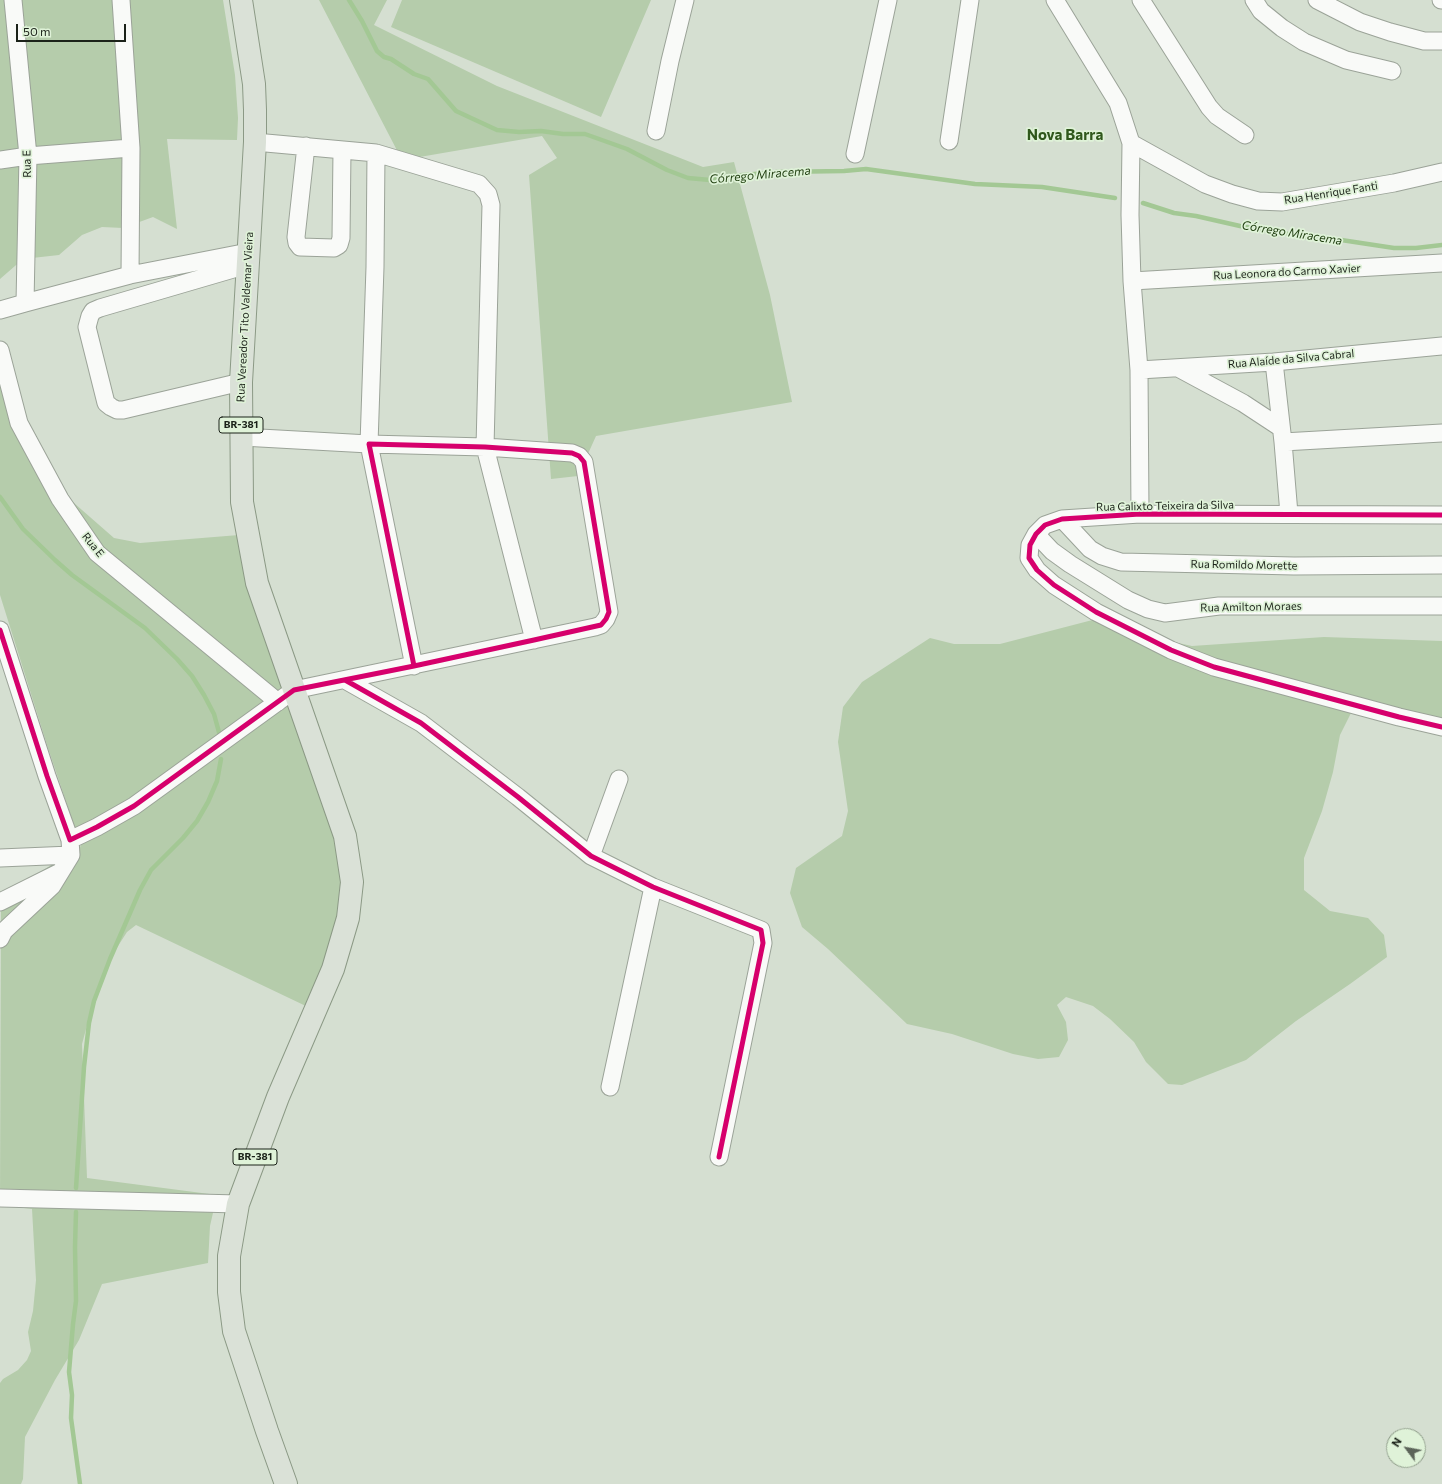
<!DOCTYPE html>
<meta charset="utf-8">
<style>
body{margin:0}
#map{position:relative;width:1442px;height:1484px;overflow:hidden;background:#d5dfd1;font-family:Commissioner,sans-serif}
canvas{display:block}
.north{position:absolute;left:1386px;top:1428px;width:40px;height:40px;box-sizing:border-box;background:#dff2d8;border:1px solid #919f8c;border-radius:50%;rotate:302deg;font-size:11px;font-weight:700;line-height:16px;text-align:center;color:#1b2219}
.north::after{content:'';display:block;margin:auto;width:14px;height:18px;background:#5c6459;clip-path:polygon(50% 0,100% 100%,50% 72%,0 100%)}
.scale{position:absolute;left:16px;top:24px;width:110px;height:18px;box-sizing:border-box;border:2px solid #1b2219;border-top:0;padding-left:5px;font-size:12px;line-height:14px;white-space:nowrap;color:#1b2219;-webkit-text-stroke:3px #dff2d8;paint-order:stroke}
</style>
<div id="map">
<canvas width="1442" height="1484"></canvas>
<div class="north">N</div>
<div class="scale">50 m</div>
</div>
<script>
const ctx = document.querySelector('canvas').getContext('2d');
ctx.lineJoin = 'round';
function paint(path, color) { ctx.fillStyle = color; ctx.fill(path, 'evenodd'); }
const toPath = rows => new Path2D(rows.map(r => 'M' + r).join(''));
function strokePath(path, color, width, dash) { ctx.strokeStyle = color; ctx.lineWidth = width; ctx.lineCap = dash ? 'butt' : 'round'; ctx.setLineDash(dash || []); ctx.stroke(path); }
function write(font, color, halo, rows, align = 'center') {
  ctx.font = font + ' Commissioner,sans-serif'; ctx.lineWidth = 3.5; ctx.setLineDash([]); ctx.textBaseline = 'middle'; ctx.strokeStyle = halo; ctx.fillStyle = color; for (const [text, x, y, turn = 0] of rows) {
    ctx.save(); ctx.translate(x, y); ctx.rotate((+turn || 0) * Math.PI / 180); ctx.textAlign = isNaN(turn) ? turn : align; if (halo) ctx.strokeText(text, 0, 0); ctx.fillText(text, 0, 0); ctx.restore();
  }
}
paint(toPath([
 [0,0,223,0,235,75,238,118,237,140,167,139,177,229,153,217,123,228,102,227,82,235,59,255,23,259,0,279],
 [319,0,387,0,374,25,497,86,703,167,734,162,770,295,792,402,596,436,578,476,551,479,529,175,557,158,542,136,402,160],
 [402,0,651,0,601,117,391,27],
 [0,356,24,446,66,496,114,538,140,543,239,535,327,798,347,897,310,1008,136,925,127,932,109,960,96,992,82,1044,87,1178,217,1195,210,1226,208,1263,102,1284,79,1340,55,1380,25,1437,23,1479,21,1484,0,1484,0,1383,3,1379,18,1370,27,1360,31,1351,28,1332,33,1311,36,1280,32,1209,0,1205,1,897,81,846,48,748,0,595],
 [1104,617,1132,633,1192,646,1324,637,1442,641,1442,724,1354,707,1340,735,1333,772,1322,811,1304,858,1304,890,1330,911,1368,918,1384,935,1387,957,1350,984,1296,1021,1246,1060,1182,1085,1168,1084,1146,1062,1134,1042,1110,1019,1093,1006,1066,997,1057,1005,1066,1022,1068,1040,1059,1057,1038,1059,1013,1054,952,1034,907,1024,828,949,802,927,790,893,796,868,842,836,848,811,838,742,843,707,862,682,930,638,954,644,1000,644]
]), '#b5ccab');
strokePath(toPath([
 [349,0,362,21,377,51,384,57,391,59,414,74,428,79,456,111,497,130,519,132,541,131,563,134,585,134,627,149,667,170,688,178,710,180,732,176,777,172,844,171,866,169,975,184,1042,187,1115,198],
 [1143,203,1174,213,1196,216,1240,226,1306,237,1328,238,1394,248,1416,248,1442,245],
 [0,497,23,529,55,560,72,575,145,628,177,659,192,676,204,695,214,714,220,736],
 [76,1188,84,1067,89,1023,94,1001,110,959,140,890,151,870,183,838,197,821,208,802,217,781,221,759],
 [76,1212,75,1247,76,1301,73,1324,69,1372,72,1395,71,1418,80,1484]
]), '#a3c894', 4.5);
const minor = toPath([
 [1055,0,1118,103,1131,143,1205,184,1232,194,1258,201,1282,202,1394,183,1442,172],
 [1141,0,1209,107,1217,116,1245,135],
 [1254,0,1261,11,1282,28,1304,42,1346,60,1392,71],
 [1317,0,1360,22,1390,32,1424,41,1442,41],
 [1441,0,1442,0],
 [656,131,670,61,685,0],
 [949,141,970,0],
 [255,142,376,153,375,267,369,444,414,666],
 [1131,143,1130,215,1132,281,1139,370,1140,514],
 [306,146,296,237,297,243,300,247,334,248,339,245,341,238,342,150],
 [131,148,130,275,248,252],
 [376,153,479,184,488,194,491,205,485,447,534,640],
 [855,154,888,0],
 [0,160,28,156,131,148,121,0],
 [1132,281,1442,263],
 [25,303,130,275],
 [0,310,25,303,28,156,13,0],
 [0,350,19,423,60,499,97,553,278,702],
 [1274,362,1283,442,1289,514],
 [1178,368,1243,403,1281,428],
 [1139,370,1274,362,1442,346],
 [241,382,123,410,117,410,111,407,106,403,87,327,90,316,93,311,100,308,247,265],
 [1283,442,1442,433],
 [1442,515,1140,514,1062,519,1045,525,1036,534,1030,545,1029,558,1037,570,1054,585,1096,612,1171,650,1214,667,1399,717,1442,727],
 [1062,519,1090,549,1102,556,1121,562,1294,566,1442,565],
 [1036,534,1052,551,1070,564,1128,600,1148,609,1165,613,1219,606,1442,606],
 [0,630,47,776,70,840,97,827,134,806,294,690,595,627,601,625,606,619,609,612,584,462,579,456,572,453,485,447,369,444,242,437],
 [345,680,421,723,518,797,591,856,653,887,761,930,763,943,719,1157],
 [591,856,619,779],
 [0,858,71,855],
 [0,902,58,873],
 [0,939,4,931,52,886,71,855,70,840],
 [610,1087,653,887],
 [0,1198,238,1204]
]);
const major = toPath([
 [241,0,254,84,255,110,255,142,241,382,242,502,257,583,345,836,352,882,348,918,333,969,278,1097,238,1204,229,1256,229,1292,234,1331,267,1431,286,1484]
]);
strokePath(minor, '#9ba398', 19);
strokePath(major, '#8b9985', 24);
strokePath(minor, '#f9faf8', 17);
strokePath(major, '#dae1d7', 22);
strokePath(toPath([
 [1442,515,1140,514,1062,519,1045,525,1036,534,1030,545,1029,558,1037,570,1054,585,1096,612,1171,650,1214,667,1399,717,1442,727],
 [0,630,47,776,70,840,97,827,134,806,294,690,414,666,534,640,601,625,606,619,609,612,584,462,579,456,572,453,485,447,369,444,414,666],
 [345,680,421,723,518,797,591,856,653,887,761,930,763,943,719,1157]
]), '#d6006c', 5);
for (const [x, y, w] of [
 [241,425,44],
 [255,1157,44]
]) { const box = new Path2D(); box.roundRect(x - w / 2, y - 8, w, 16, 3); ctx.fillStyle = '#dff2d8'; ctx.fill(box); strokePath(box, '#1b2219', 1); }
write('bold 10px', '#1b2219', null, [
 ["BR-381",241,425],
 ["BR-381",255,1157]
]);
write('11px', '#1b2219', '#dff2d8', [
 ["Rua E",27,164,-91],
 ["Rua Henrique Fanti",1331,193,-9],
 ["Rua Leonora do Carmo Xavier",1287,272,-3],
 ["Rua Vereador Tito Valdemar Vieira",245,317,-87],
 ["Rua Alaíde da Silva Cabral",1291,359,-5],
 ["Rua Calixto Teixeira da Silva",1165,506,-1],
 ["Rua E",93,545,51],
 ["Rua Romildo Morette",1244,565,1],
 ["Rua Amilton Moraes",1251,607,-1]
]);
write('italic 12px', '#1e3d0e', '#dff2d8', [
 ["Córrego Miracema",760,175,-5],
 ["Córrego Miracema",1292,233,9]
]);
write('bold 15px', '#30581c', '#dff2d8', [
 ["Nova Barra",1065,135]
]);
</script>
